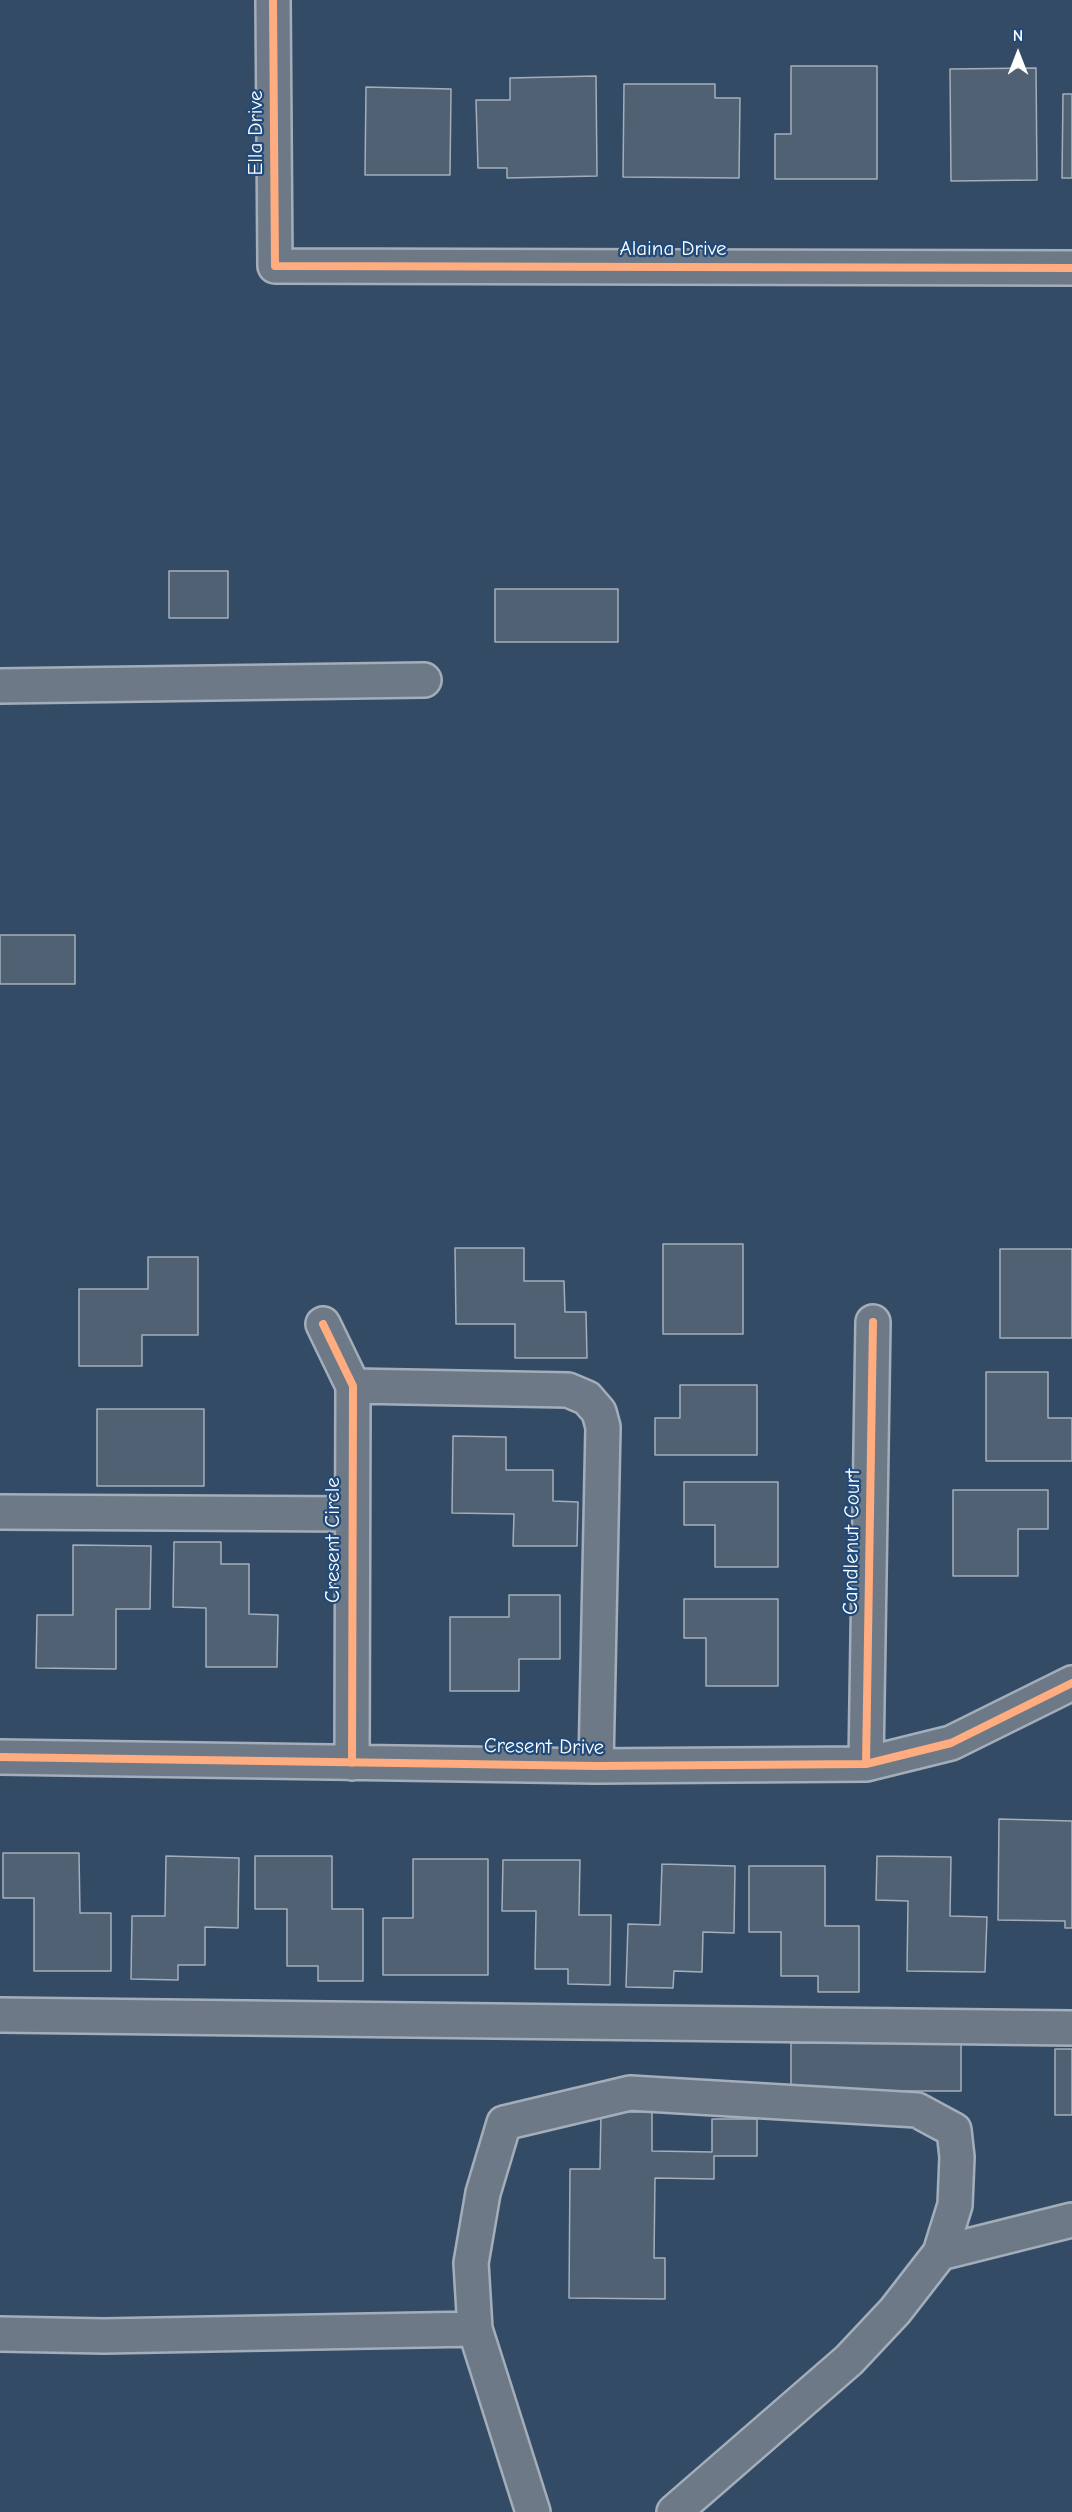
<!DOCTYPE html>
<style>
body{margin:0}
#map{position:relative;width:1072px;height:2512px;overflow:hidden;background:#344b65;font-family:"Comic Neue",sans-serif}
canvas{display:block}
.north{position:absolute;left:988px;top:24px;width:60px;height:60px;-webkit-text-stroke:4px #1f4a7a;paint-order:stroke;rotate:0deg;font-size:16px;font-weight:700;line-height:24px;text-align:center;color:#fff}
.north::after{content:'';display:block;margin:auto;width:21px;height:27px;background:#fff;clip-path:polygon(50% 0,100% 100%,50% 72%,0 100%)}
</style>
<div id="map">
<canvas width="1072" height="2512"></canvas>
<div class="north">N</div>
</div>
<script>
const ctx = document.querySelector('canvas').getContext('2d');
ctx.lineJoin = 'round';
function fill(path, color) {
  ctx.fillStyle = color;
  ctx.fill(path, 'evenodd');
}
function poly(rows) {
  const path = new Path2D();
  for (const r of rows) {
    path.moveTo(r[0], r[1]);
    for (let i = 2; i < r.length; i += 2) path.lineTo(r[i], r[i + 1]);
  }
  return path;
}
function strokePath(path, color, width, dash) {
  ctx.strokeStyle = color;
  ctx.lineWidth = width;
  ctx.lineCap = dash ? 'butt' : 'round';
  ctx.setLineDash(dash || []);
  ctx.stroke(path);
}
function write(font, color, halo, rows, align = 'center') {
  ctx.font = font + ' "Comic Neue",sans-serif';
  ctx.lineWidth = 4.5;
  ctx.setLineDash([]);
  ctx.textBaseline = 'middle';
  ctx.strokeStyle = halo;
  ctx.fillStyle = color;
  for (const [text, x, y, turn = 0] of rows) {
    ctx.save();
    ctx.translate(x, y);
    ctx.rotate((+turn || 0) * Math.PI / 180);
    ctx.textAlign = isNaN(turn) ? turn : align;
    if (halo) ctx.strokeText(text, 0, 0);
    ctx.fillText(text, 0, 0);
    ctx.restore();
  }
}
const building = poly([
 [791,66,877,66,877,179,775,179,775,134,791,134,791,66],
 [1036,68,1037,180,951,181,950,69,1036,68],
 [596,76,597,176,507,178,507,168,478,168,476,100,510,100,510,78,596,76],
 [624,84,715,84,715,98,740,98,739,178,623,177,624,84],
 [366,87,451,89,450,175,365,175,366,87],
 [1063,94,1072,94,1072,178,1062,178,1063,94],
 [169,571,228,571,228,618,169,618,169,571],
 [495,589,618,589,618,642,495,642,495,589],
 [0,935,75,935,75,984,0,984,0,935],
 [663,1244,743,1244,743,1334,663,1334,663,1244],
 [455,1248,524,1248,524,1281,564,1281,565,1312,586,1312,587,1358,515,1358,515,1324,456,1324,455,1248],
 [1000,1249,1072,1249,1072,1338,1000,1338,1000,1249],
 [148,1257,198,1257,198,1335,142,1335,142,1366,79,1366,79,1289,148,1289,148,1257],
 [986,1372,1048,1372,1048,1418,1072,1418,1072,1461,986,1461,986,1372],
 [680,1385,757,1385,757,1455,655,1455,655,1418,680,1418,680,1385],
 [97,1409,204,1409,204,1486,97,1486,97,1409],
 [453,1436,506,1437,506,1470,553,1470,553,1501,578,1502,577,1546,513,1546,514,1514,452,1513,453,1436],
 [684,1482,778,1482,778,1567,715,1567,715,1525,684,1525,684,1482],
 [953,1490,1048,1490,1048,1529,1018,1529,1018,1576,953,1576,953,1490],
 [174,1542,221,1542,221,1564,249,1564,249,1614,278,1615,277,1667,206,1667,206,1608,173,1607,174,1542],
 [73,1545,151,1546,150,1609,116,1609,116,1669,36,1668,37,1615,73,1615,73,1545],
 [509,1595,560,1595,560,1659,519,1659,519,1691,450,1691,450,1617,509,1617,509,1595],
 [684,1599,778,1599,778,1686,706,1686,706,1638,684,1638,684,1599],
 [999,1819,1072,1821,1072,1928,1065,1928,1065,1921,998,1920,999,1819],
 [3,1853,79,1853,80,1913,111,1913,111,1971,34,1971,34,1898,3,1898,3,1853],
 [166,1856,239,1858,238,1928,205,1927,205,1965,178,1965,178,1980,131,1979,132,1916,165,1916,166,1856],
 [255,1856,332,1856,332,1909,363,1909,363,1981,318,1981,318,1966,287,1966,287,1909,255,1909,255,1856],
 [877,1856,951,1857,950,1916,987,1917,985,1972,907,1971,908,1901,876,1900,877,1856],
 [413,1859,488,1859,488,1975,383,1975,383,1918,413,1918,413,1859],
 [503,1860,580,1860,579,1915,611,1915,610,1985,568,1984,568,1969,535,1969,536,1911,502,1911,503,1860],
 [662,1864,735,1866,734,1933,703,1932,702,1972,674,1971,673,1988,626,1987,628,1924,660,1925,662,1864],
 [749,1866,825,1866,825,1926,859,1926,859,1992,818,1992,818,1976,781,1976,781,1932,749,1932,749,1866],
 [791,2043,961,2043,961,2091,791,2091,791,2043],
 [1055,2049,1072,2049,1072,2115,1055,2115,1055,2049],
 [601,2112,652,2112,652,2151,712,2152,712,2119,757,2119,757,2156,714,2156,714,2179,655,2178,654,2258,665,2258,665,2299,569,2298,570,2169,600,2169,601,2112]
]);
fill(building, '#506174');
strokePath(building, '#a4aeba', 1.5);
const minor = poly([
 [273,0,275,266,1072,268],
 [0,686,424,680],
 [323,1324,353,1386,352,1763],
 [353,1386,568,1390,587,1398,599,1412,603,1427,596,1766],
 [0,1512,351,1514],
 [0,1757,596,1766,866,1764,951,1743,1072,1683],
 [866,1764,873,1322],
 [0,2015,1072,2028],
 [940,2253,1072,2220],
 [0,2334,104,2336,475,2329],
 [533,2512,475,2329,471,2263,483,2193,504,2123,630,2093,917,2110,954,2130,957,2157,955,2205,940,2253,895,2311,849,2360,674,2512]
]);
strokePath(minor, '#a4aeba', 38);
strokePath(minor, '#6d7986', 33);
strokePath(poly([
 [273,0,275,266,1072,268],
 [323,1324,353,1386,352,1763],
 [0,1757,596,1766,866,1764,951,1743,1072,1683],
 [866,1764,873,1322]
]), '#ffac80', 8);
write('21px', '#fff', '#1f4a7a', [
 ["Ella Drive",256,133,-90],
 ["Alaina Drive",673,249],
 ["Cresent Circle",333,1540,-90],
 ["Candlenut Court",852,1542,-89],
 ["Cresent Drive",544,1747,1]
]);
</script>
